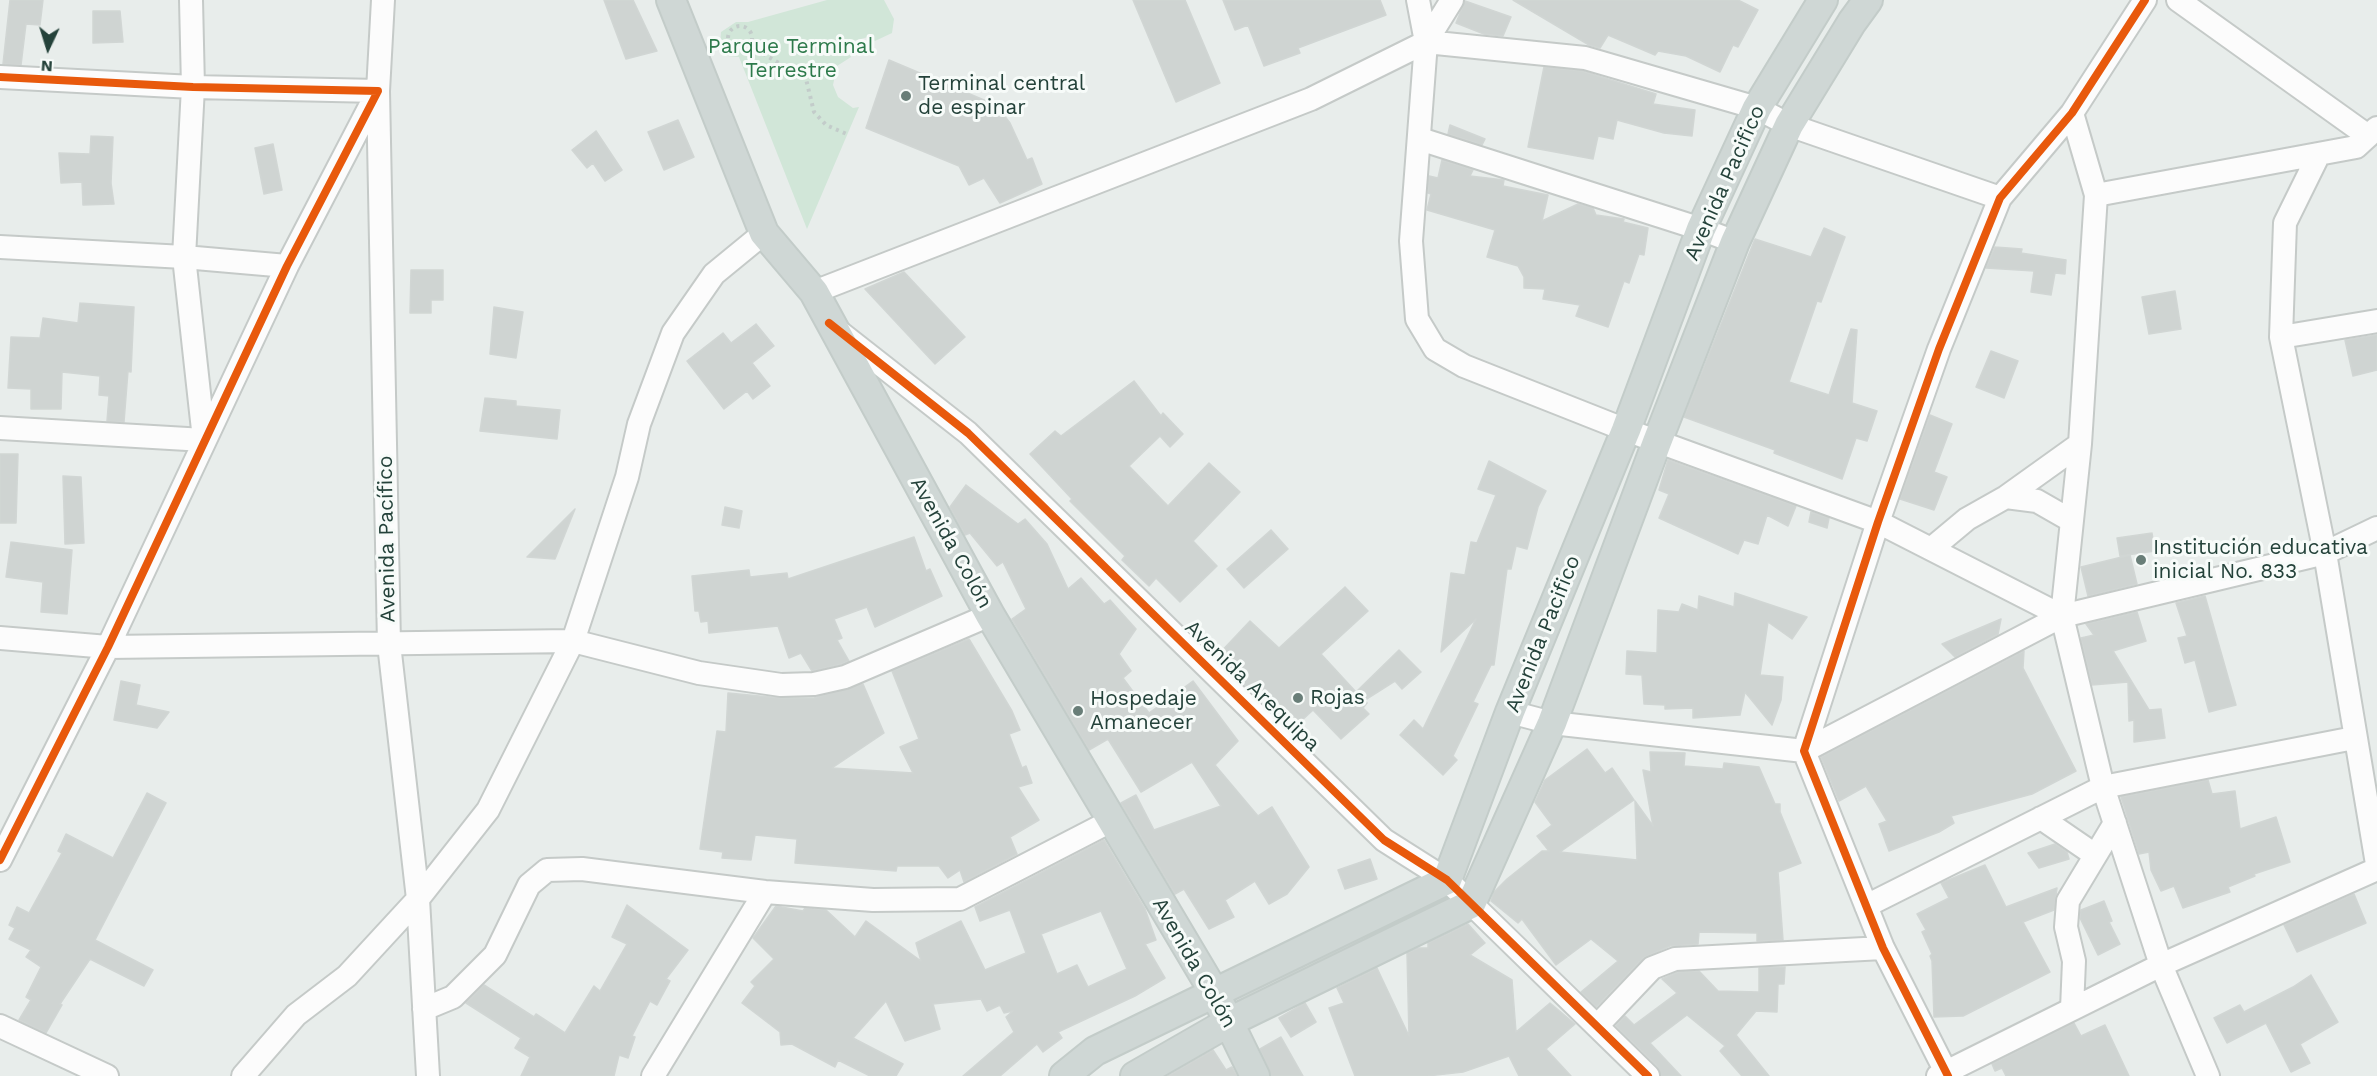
<!DOCTYPE html>
<meta charset="utf-8">
<style>
body{margin:0}
#map{position:relative;width:2377px;height:1076px;overflow:hidden;background:#e8edeb;font-family:"Work Sans",sans-serif}
canvas{display:block}
.north{position:absolute;left:18px;top:18px;width:60px;height:60px;-webkit-text-stroke:4px #f7fbf9;paint-order:stroke;rotate:184deg;font-size:16px;font-weight:700;line-height:24px;text-align:center;color:#24423a}
.north::after{content:'';display:block;margin:auto;width:21px;height:27px;background:#24423a;clip-path:polygon(50% 0,100% 100%,50% 72%,0 100%)}
</style>
<div id="map">
<canvas width="2377" height="1076"></canvas>
<div class="north">N</div>
</div>
<script>
const ctx = document.querySelector('canvas').getContext('2d');
ctx.lineJoin = 'round';
function fill(path, color) {
  ctx.fillStyle = color;
  ctx.fill(path, 'evenodd');
}
function poly(rows) {
  const path = new Path2D();
  for (const r of rows) {
    if (r.length === 3) {
      path.moveTo(r[0] + r[2], r[1]);
      path.arc(r[0], r[1], r[2], 0, 2 * Math.PI);
      continue;
    }
    path.moveTo(r[0], r[1]);
    for (let i = 2; i < r.length; i += 2) path.lineTo(r[i], r[i + 1]);
  }
  return path;
}
function strokePath(path, color, width, dash) {
  ctx.strokeStyle = color;
  ctx.lineWidth = width;
  ctx.lineCap = dash ? 'butt' : 'round';
  ctx.setLineDash(dash || []);
  ctx.stroke(path);
}
function write(font, color, halo, rows, align = 'center') {
  ctx.font = font + ' "Work Sans",sans-serif';
  ctx.lineWidth = 6;
  ctx.setLineDash([]);
  ctx.textBaseline = 'middle';
  ctx.strokeStyle = halo;
  ctx.fillStyle = color;
  for (const [text, x, y, turn = 0] of rows) {
    ctx.save();
    ctx.translate(x, y);
    ctx.rotate((+turn || 0) * Math.PI / 180);
    ctx.textAlign = isNaN(turn) ? turn : align;
    if (halo) ctx.strokeText(text, 0, 0);
    ctx.fillText(text, 0, 0);
    ctx.restore();
  }
}
fill(poly([
 [827,0,884,0,894,19,892,33,875,41,868,37,847,43,851,57,837,66,833,85,838,97,853,108,859,107,807,229,739,57,727,56,720,45,721,32,736,22,748,22]
]), '#d1e6d8');
const building = poly([
 [10,0,43,0,40,25,26,24,21,65,3,64,10,0],
 [604,0,633,0,657,51,626,59,604,0],
 [1133,0,1185,0,1220,83,1176,102,1133,0],
 [1223,0,1380,0,1386,15,1298,48,1300,53,1264,66,1248,25,1235,30,1223,0],
 [1513,0,1738,0,1758,10,1738,47,1733,45,1720,72,1686,56,1658,51,1655,55,1608,35,1600,48,1589,45,1513,0],
 [1465,1,1511,17,1503,36,1484,34,1456,23,1465,1],
 [93,11,120,11,123,42,93,43,93,11],
 [889,60,984,100,1000,110,1010,123,1027,160,1032,158,1042,184,1000,203,984,178,969,185,959,166,866,128,889,60],
 [1544,67,1582,71,1656,94,1653,104,1695,110,1692,136,1664,133,1617,120,1613,139,1598,136,1593,159,1528,147,1544,67],
 [678,120,694,157,664,170,648,132,678,120],
 [1450,125,1485,139,1482,145,1448,134,1450,125],
 [596,131,622,170,605,181,593,163,587,168,572,150,596,131],
 [91,136,113,137,111,183,114,204,83,205,82,182,61,183,59,153,90,154,91,136],
 [273,144,282,190,264,194,255,148,273,144],
 [1442,160,1473,170,1470,176,1504,180,1503,186,1548,195,1542,221,1578,204,1593,208,1596,215,1624,219,1623,222,1648,228,1644,255,1639,254,1629,283,1624,281,1608,327,1576,316,1580,305,1543,299,1545,289,1524,288,1524,277,1518,266,1487,257,1495,230,1427,210,1431,194,1428,193,1429,176,1438,178,1442,160],
 [1824,228,1845,237,1821,302,1817,301,1789,382,1829,395,1851,329,1857,330,1852,403,1877,411,1867,441,1856,438,1842,479,1774,453,1775,450,1684,417,1755,239,1811,257,1824,228],
 [1995,247,2022,249,2021,253,2066,260,2065,274,2055,273,2051,295,2031,292,2034,271,1986,268,1995,247],
 [411,270,443,270,443,300,431,300,431,313,410,313,411,270],
 [904,272,965,337,935,364,865,289,904,272],
 [2175,291,2181,329,2149,334,2142,297,2175,291],
 [80,303,134,307,131,372,128,371,124,422,107,421,109,396,99,395,100,376,62,372,61,409,31,409,31,389,8,388,11,337,40,338,43,318,78,323,80,303],
 [494,307,523,312,516,358,490,354,494,307],
 [756,324,774,346,752,363,770,386,753,399,747,391,724,409,687,361,723,333,731,343,756,324],
 [2377,335,2377,370,2353,376,2345,340,2377,335],
 [1991,351,2018,361,2004,398,1976,387,1991,351],
 [1134,381,1161,416,1163,413,1183,434,1170,447,1160,436,1129,466,1168,506,1209,463,1240,492,1193,541,1217,566,1180,602,1156,578,1149,586,1122,560,1125,556,1070,501,1072,499,1030,454,1055,431,1061,436,1134,381],
 [485,398,516,401,516,406,560,410,557,439,480,431,485,398],
 [1930,415,1952,424,1934,472,1947,477,1934,510,1900,499,1930,415],
 [0,454,18,454,16,523,0,523,0,454],
 [1668,460,1796,506,1788,526,1767,515,1758,544,1744,540,1738,554,1659,518,1669,494,1659,490,1668,460],
 [1489,461,1546,491,1538,507,1527,549,1516,546,1511,569,1507,569,1494,665,1491,665,1473,702,1478,704,1453,756,1457,760,1443,775,1400,735,1414,720,1423,729,1476,619,1441,652,1451,573,1465,575,1471,542,1477,543,1496,495,1478,489,1489,461],
 [63,476,81,477,84,543,65,544,63,476],
 [966,485,1018,524,1025,519,1047,544,1068,589,1081,578,1104,604,1110,600,1136,629,1119,654,1131,671,1123,678,1149,713,1193,681,1238,741,1215,765,1258,816,1272,807,1309,867,1287,894,1269,904,1255,881,1225,900,1234,917,1209,929,1184,889,1175,894,1121,803,1136,795,1154,830,1221,806,1192,762,1141,792,1108,739,1089,750,1012,619,1026,609,1003,562,997,566,970,533,965,535,950,507,966,485],
 [725,507,742,511,739,528,722,525,725,507],
 [575,509,555,559,527,557,575,509],
 [1811,512,1829,518,1827,528,1809,522,1811,512],
 [1271,530,1288,549,1244,588,1227,569,1271,530],
 [2152,533,2155,551,2120,556,2117,538,2152,533],
 [914,537,926,571,930,569,942,596,875,627,867,607,834,619,842,638,837,640,849,661,841,664,812,671,801,653,789,658,778,626,709,633,708,621,701,622,699,611,695,611,692,576,749,570,750,577,787,573,788,579,914,537],
 [11,542,72,550,67,614,41,612,43,582,6,577,11,542],
 [2130,555,2137,584,2088,596,2081,567,2130,555],
 [1345,587,1368,611,1321,654,1356,692,1399,650,1421,672,1402,689,1395,681,1365,700,1367,703,1363,708,1369,714,1341,739,1313,710,1299,723,1266,690,1258,698,1216,657,1250,621,1279,648,1345,587],
 [1735,593,1807,617,1792,639,1768,622,1760,675,1783,677,1781,700,1772,725,1745,692,1740,715,1693,718,1693,708,1665,709,1665,705,1644,704,1642,675,1626,674,1627,651,1657,653,1658,610,1679,612,1682,604,1698,610,1699,596,1734,607,1735,593],
 [2205,596,2236,705,2209,712,2195,660,2185,663,2178,638,2187,636,2176,603,2205,596],
 [2137,612,2146,641,2113,651,2149,710,2161,709,2165,738,2134,742,2134,720,2129,721,2128,682,2092,685,2081,638,2094,635,2086,624,2137,612],
 [2001,619,1998,634,1955,657,1942,644,2001,619],
 [969,639,1012,711,1020,730,1009,734,1022,768,1026,766,1032,783,1018,787,1039,820,1010,837,1017,854,964,882,960,870,948,878,939,866,897,866,896,871,795,863,797,839,755,835,751,860,722,858,723,852,700,849,717,731,726,732,728,693,781,698,814,698,863,684,884,733,832,768,913,773,900,747,919,739,892,671,969,639],
 [2024,651,2023,668,2076,771,2032,794,1951,816,1954,823,1939,832,1889,851,1879,824,1887,821,1866,786,1839,801,1821,757,2024,651],
 [121,681,140,685,136,705,169,712,157,728,114,720,121,681],
 [1587,749,1605,773,1612,768,1634,800,1560,852,1637,860,1635,801,1653,826,1643,770,1651,772,1650,752,1685,753,1684,766,1723,769,1724,763,1759,767,1775,804,1780,804,1780,812,1801,863,1778,872,1783,940,1757,941,1757,933,1699,932,1698,944,1670,946,1643,958,1596,1007,1581,992,1618,961,1591,939,1556,965,1522,919,1518,923,1491,901,1494,892,1507,879,1542,851,1549,851,1537,836,1552,825,1535,802,1545,780,1587,749],
 [2208,780,2212,794,2235,791,2240,829,2276,817,2290,862,2254,874,2255,876,2228,887,2230,892,2183,908,2174,886,2161,891,2151,870,2149,852,2139,854,2121,797,2208,780],
 [147,793,166,803,95,940,153,970,144,986,90,959,60,1004,62,1005,46,1033,19,1020,31,1000,26,997,41,967,26,957,31,950,9,939,15,928,9,925,17,907,29,913,62,853,58,851,66,834,113,858,147,793],
 [1104,840,1145,909,1156,940,1145,944,1165,978,1135,996,1058,1032,1062,1038,1043,1052,1037,1044,1000,1076,963,1076,1014,1032,1006,1017,1013,1011,1004,1013,1000,1005,987,1011,981,999,933,1004,940,1029,905,1041,886,1001,853,1038,903,1064,896,1076,870,1076,838,1060,835,1067,792,1044,781,1045,780,1032,742,1003,755,986,751,982,774,959,753,938,776,906,803,911,805,908,826,910,855,937,866,921,921,961,916,943,961,921,985,970,1026,953,1010,910,980,921,975,907,1104,840],
 [1101,911,1127,969,1088,987,1077,965,1057,974,1041,934,1101,911],
 [2055,844,2067,852,2069,859,2039,868,2028,853,2055,844],
 [1370,859,1377,879,1345,889,1338,870,1370,859],
 [1985,865,2006,907,2057,888,2054,910,2023,922,2050,972,1963,1016,1934,1017,1932,961,1930,956,1932,954,1922,932,1926,930,1917,914,1949,898,1941,883,1985,865],
 [2354,894,2366,923,2297,952,2284,925,2354,894],
 [2104,901,2112,921,2109,922,2120,944,2098,955,2080,918,2081,910,2104,901],
 [627,905,688,950,666,979,670,981,657,1005,650,1001,632,1036,635,1037,628,1058,619,1055,614,1076,521,1076,530,1057,515,1048,521,1038,466,1003,484,985,534,1017,536,1014,565,1033,594,986,600,991,627,944,612,937,627,905],
 [1468,924,1485,943,1470,955,1512,980,1516,1032,1550,1003,1575,1024,1546,1049,1571,1076,1519,1076,1509,1056,1463,1072,1427,1076,1355,1076,1329,1008,1344,1003,1337,988,1377,968,1409,1036,1407,953,1419,948,1428,948,1428,943,1468,924],
 [1785,967,1784,984,1778,984,1777,1012,1756,1011,1736,1035,1769,1076,1742,1076,1720,1051,1725,1046,1687,1015,1650,1043,1681,1076,1661,1076,1657,1066,1616,1026,1625,1016,1634,1025,1677,993,1662,979,1678,972,1699,971,1718,991,1759,992,1759,968,1785,967],
 [2311,975,2338,1022,2300,1044,2310,1063,2291,1072,2266,1023,2227,1043,2214,1018,2240,1005,2244,1012,2293,987,2311,975],
 [1305,1003,1316,1022,1291,1037,1279,1018,1305,1003],
 [2074,1023,2081,1036,2105,1025,2129,1076,2006,1076,2002,1068,1995,1071,1992,1064,2074,1023],
 [1281,1037,1303,1076,1271,1076,1260,1049,1281,1037],
 [1213,1050,1226,1070,1232,1067,1237,1076,1168,1076,1213,1050]
]);
fill(building, '#cfd4d2');
strokePath(building, '#d1d6d4', 1.5);
const minor = poly([
 [191,0,193,87,184,257,204,439],
 [383,0,378,91,389,644,418,899,428,1076],
 [1418,0,1426,42,1585,58,1757,108,1789,125,2000,198],
 [2178,0,2368,136],
 [1426,42,1411,241,1417,319,1435,349,1464,366,1626,430,1878,522,2062,616],
 [0,77,193,87,378,91,287,266,108,647,0,860],
 [2072,113,2096,195,2080,444,2062,616,2103,787,2161,965,2208,1076],
 [1420,139,1701,229,1735,242],
 [2319,154,2285,223,2281,337,2325,553,2377,864],
 [2096,195,2356,147,2377,128],
 [0,247,184,257,287,266],
 [814,292,1311,99,1426,42,1452,0],
 [838,331,968,433,1384,840,1447,880,1648,1076],
 [2281,337,2377,321],
 [0,428,204,440],
 [2006,497,2037,501,2072,521],
 [1931,549,1967,519,2006,497,2080,444],
 [0,638,108,647,573,641,699,673,781,685,814,684,845,677,990,615],
 [1510,712,1552,723,1804,751,2062,616,2325,553,2377,528],
 [2041,818,2095,855],
 [1866,906,2103,787,2354,738],
 [424,1009,453,997,495,955,529,885,547,870,582,869,765,892,873,900,960,899,1111,821],
 [2072,1009,2074,961,2066,927,2068,901,2115,823],
 [0,1026,107,1076],
 [1597,1026,1652,968,1675,959,1883,948],
 [243,1076,296,1015,347,976,418,899,488,810,573,641,627,477,639,424,673,333,714,274,764,233],
 [653,1076,765,892],
 [1938,1076,2161,965,2377,869],
 [1948,1076,1883,948,1804,751,1878,522,1939,349,2000,198,2072,113,2145,0]
]);
const major = poly([
 [671,0,764,233,814,292,990,615,1214,992,1255,1076],
 [1064,1076,1095,1051,1447,880,1510,712,1626,430,1701,229,1757,108,1823,0],
 [1135,1076,1229,1022,1471,904,1552,723,1657,442,1735,242,1789,125,1852,22,1868,0]
]);
strokePath(minor, '#c5cac8', 26);
strokePath(major, '#c3ccc9', 32);
strokePath(poly([
 [740,38,12],
 [750,46,806,79,814,112,826,125,849,135]
]), '#c3ccca', 4, [3, 4.5]);
strokePath(minor, '#fcfcfc', 22);
strokePath(major, '#cfd7d5', 28);
strokePath(poly([
 [0,77,193,87,378,91,287,266,108,647,0,860],
 [829,323,968,433,1384,840,1447,880,1648,1076],
 [1948,1076,1883,948,1804,751,1878,522,1939,349,2000,198,2072,113,2145,0]
]), '#e8590c', 8);
for (const [x, y, r, color] of [
 [906,96,6,"#697e78"],
 [2141,560,6,"#697e78"],
 [1298,698,6,"#697e78"],
 [1078,711,6,"#697e78"]
]) {
  const dot = new Path2D();
  dot.arc(x, y, r, 0, 2 * Math.PI);
  ctx.fillStyle = color;
  ctx.fill(dot);
  strokePath(dot, '#f7fbf9', 2);
}
write('21px', '#2d7a4b', '#f7fbf9', [
 ["Parque Terminal",791,47],
 ["Terrestre",791,71]
]);
write('21px', '#24423a', '#f7fbf9', [
 ["Terminal central",918,84],
 ["de espinar",918,108],
 ["Institución educativa",2153,548],
 ["inicial No. 833",2153,572],
 ["Rojas",1310,698],
 ["Hospedaje",1090,699],
 ["Amanecer",1090,723]
], 'left');
write('21px', '#24423a', '#f7fbf9', [
 ["Avenida Pacifico",1725,183,-66],
 ["Avenida Pacífico",387,539,-91],
 ["Avenida Colón",951,543,61],
 ["Avenida Pacifico",1543,634,-68],
 ["Avenida Arequipa",1252,686,44],
 ["Avenida Colón",1194,963,60]
]);
</script>
